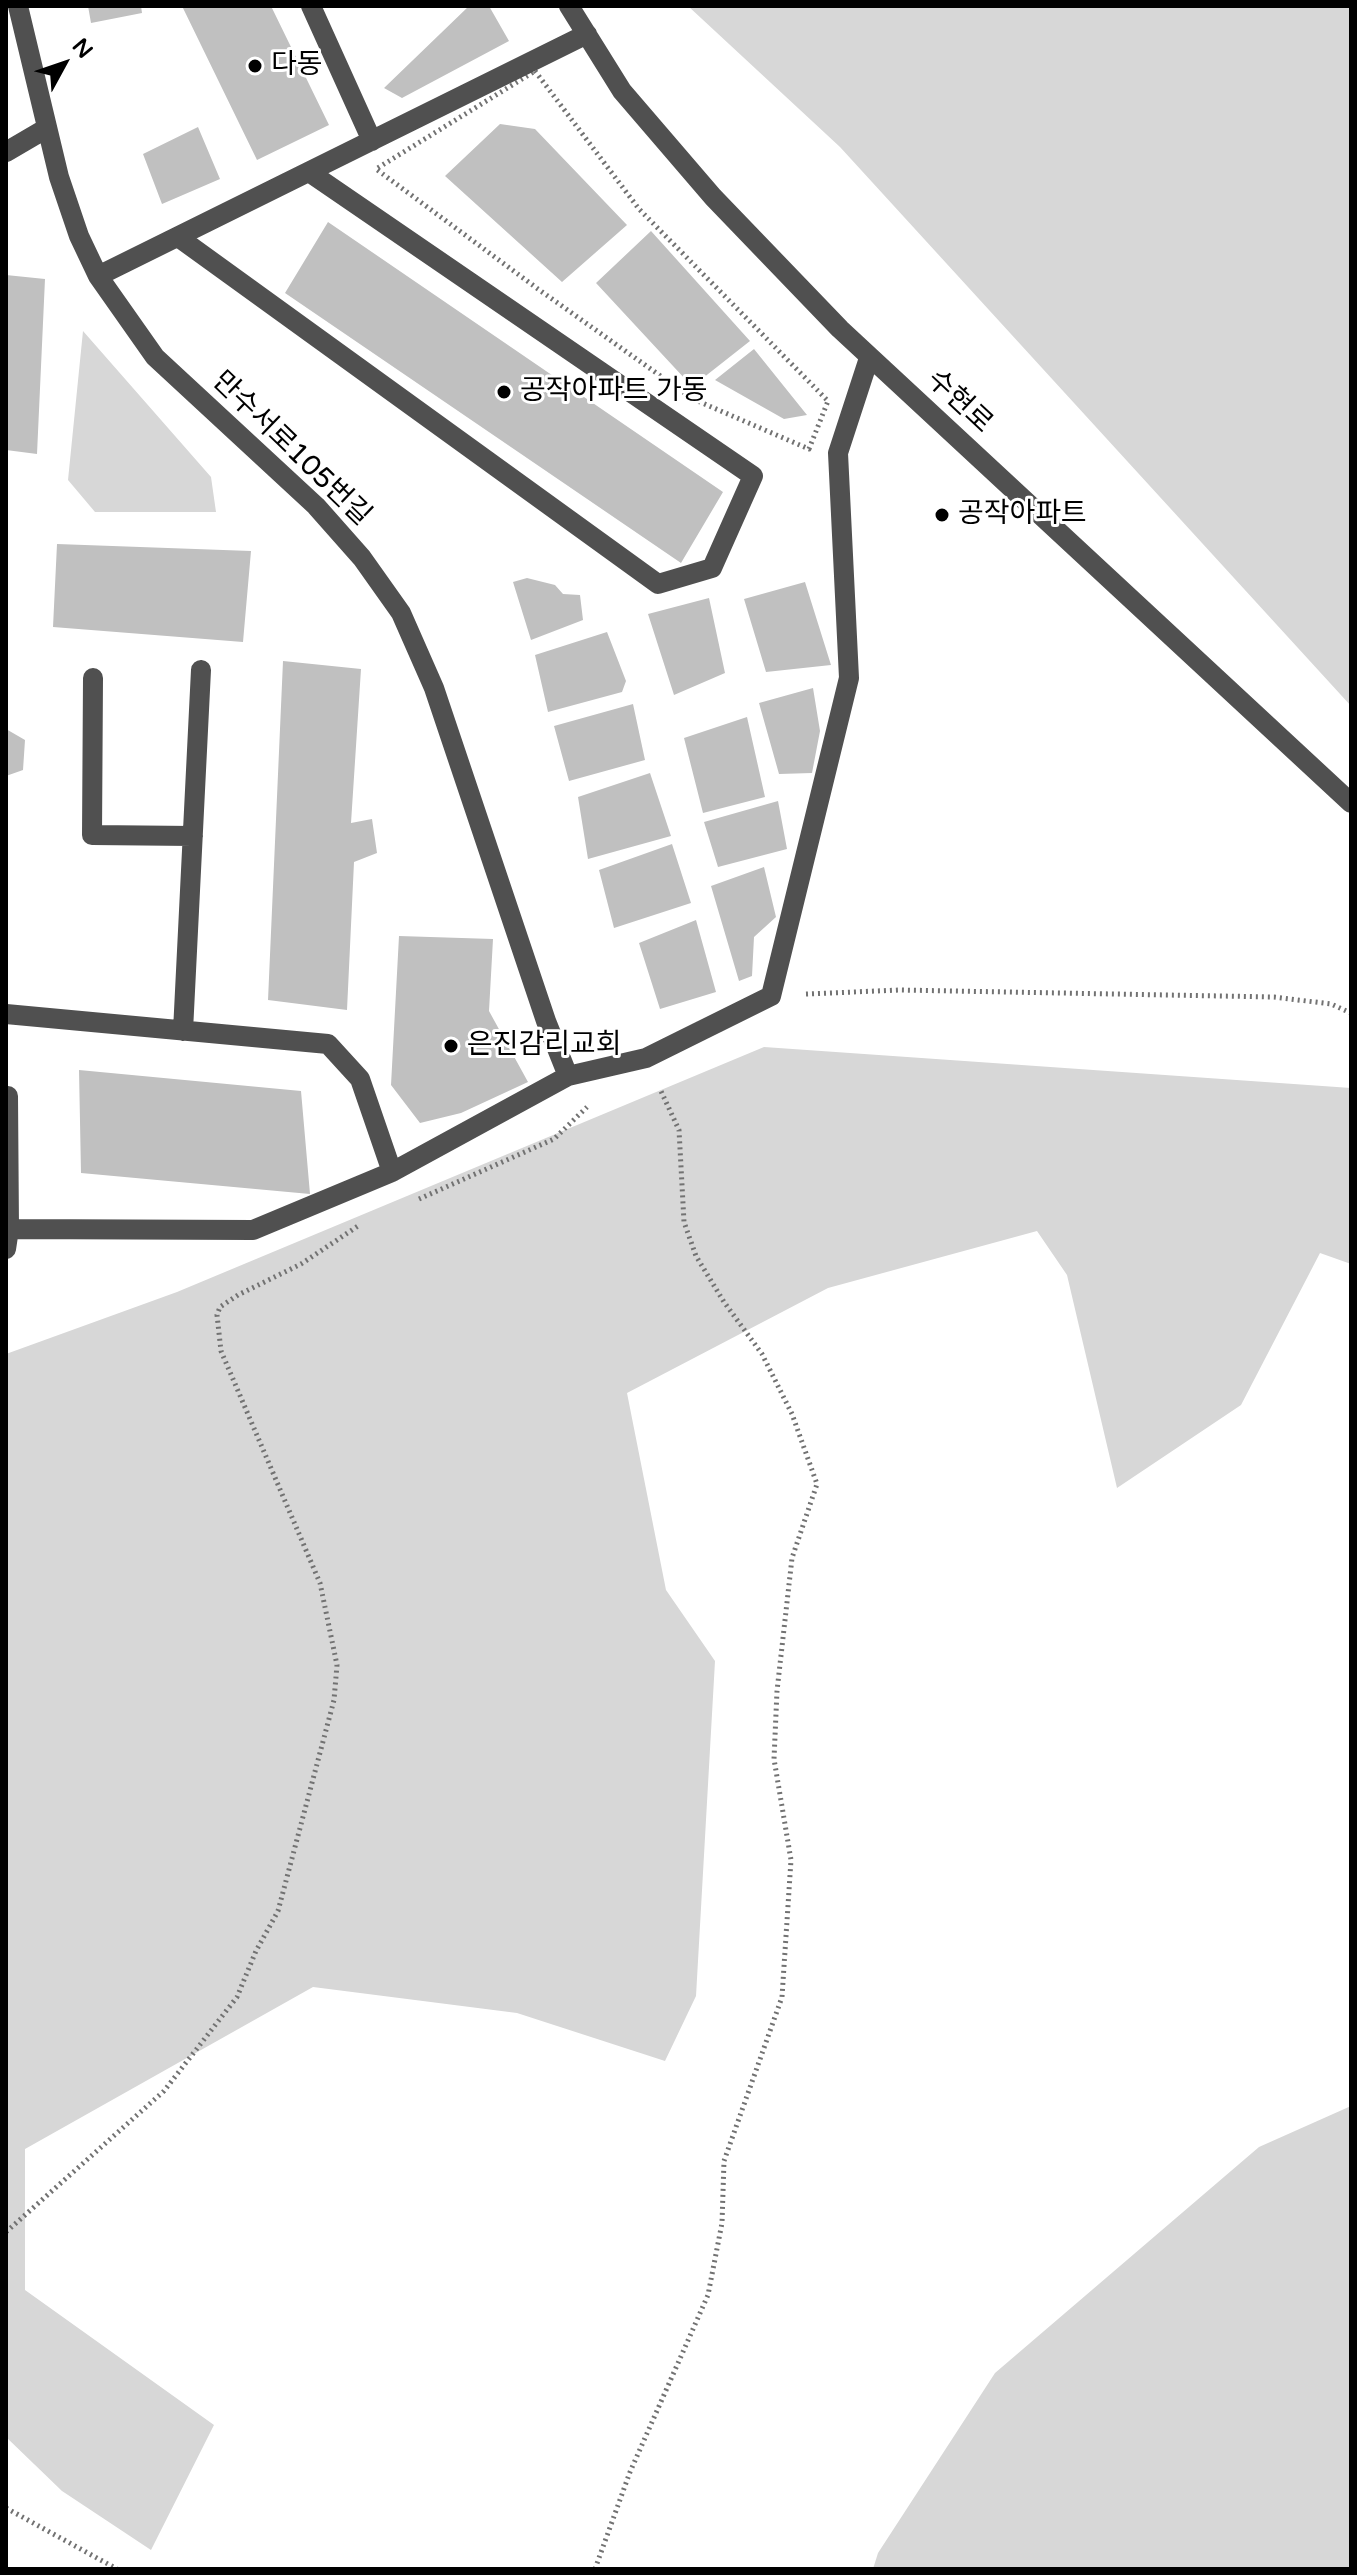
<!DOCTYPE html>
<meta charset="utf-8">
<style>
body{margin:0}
#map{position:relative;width:1357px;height:2575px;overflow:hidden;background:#fff;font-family:"Varela Round",sans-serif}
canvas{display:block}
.frame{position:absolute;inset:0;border:8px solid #000;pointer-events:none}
.north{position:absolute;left:24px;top:24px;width:80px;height:80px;-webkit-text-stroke:6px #fff;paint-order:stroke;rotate:50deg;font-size:22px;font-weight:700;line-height:32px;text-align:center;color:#000}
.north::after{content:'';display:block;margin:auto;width:28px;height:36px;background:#000;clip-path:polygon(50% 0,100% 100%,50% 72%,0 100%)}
</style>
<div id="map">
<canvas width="1357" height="2575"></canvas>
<div class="frame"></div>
<div class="north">N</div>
</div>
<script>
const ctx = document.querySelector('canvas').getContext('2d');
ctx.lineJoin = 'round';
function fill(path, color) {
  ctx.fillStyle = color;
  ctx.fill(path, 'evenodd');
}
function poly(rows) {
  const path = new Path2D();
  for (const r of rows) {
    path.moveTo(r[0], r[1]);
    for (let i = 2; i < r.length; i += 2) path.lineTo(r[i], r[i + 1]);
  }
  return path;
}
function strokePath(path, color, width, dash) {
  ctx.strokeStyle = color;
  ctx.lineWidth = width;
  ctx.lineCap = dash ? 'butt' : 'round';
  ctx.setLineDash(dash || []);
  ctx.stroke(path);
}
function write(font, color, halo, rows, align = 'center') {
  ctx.font = font + ' "Varela Round","Noto Sans KR",sans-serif';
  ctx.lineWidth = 6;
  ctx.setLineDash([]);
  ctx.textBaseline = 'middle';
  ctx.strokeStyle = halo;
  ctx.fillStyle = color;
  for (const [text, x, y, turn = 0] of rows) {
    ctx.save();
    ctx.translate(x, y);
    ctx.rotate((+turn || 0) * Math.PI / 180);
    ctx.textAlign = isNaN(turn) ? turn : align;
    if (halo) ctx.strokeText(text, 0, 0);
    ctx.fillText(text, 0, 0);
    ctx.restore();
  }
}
fill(poly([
 [688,6,1351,6,1351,706,840,147],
 [83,331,211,477,216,512,95,512,68,480],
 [764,1047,1351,1088,1351,1264,1320,1253,1241,1405,1117,1488,1067,1275,1037,1231,828,1288,627,1393,666,1590,715,1661,696,1996,665,2061,517,2013,313,1987,25,2149,25,2290,214,2425,151,2550,62,2491,6,2437,6,1354,177,1292],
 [1351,2106,1351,2569,873,2569,878,2553,995,2373,1259,2147]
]), '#d7d7d7');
fill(poly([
 [88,6,141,6,142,13,91,23],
 [182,6,271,6,329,125,257,160],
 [469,6,489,6,509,41,402,98,384,88],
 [500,124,535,129,627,225,562,282,445,176],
 [198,127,220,179,162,204,143,154],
 [328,222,723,492,681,563,285,293],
 [651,231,750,341,703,378,686,380,596,283],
 [6,275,45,279,37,454,6,450],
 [754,349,807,415,784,419,715,380],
 [57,544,251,551,243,642,53,627],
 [527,578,555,585,563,594,580,595,583,620,531,640,513,582],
 [805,582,831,665,766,672,744,599],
 [709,598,725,673,674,695,648,614],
 [607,632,626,681,622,692,548,712,535,655],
 [283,661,361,669,351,823,372,819,377,853,354,862,347,1010,268,1000],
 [813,688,820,731,812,773,779,774,759,703],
 [633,704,645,760,569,781,554,726],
 [747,717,765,797,703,813,684,738],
 [6,729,25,740,23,770,6,776],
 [650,773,671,836,588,859,578,797],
 [778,801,787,849,718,867,704,822],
 [672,844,691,903,614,928,599,870],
 [764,867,776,917,754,937,752,976,739,981,711,886],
 [696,920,716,992,660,1009,639,943],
 [399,936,493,939,489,1011,528,1082,461,1113,420,1123,391,1085],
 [79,1070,301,1091,310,1194,81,1173]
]), '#c0c0c0');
strokePath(poly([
 [535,71,639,209,828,401,809,449,693,399,538,289,376,169,535,71],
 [806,994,900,990,1274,997,1331,1004,1351,1013],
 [419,1199,554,1139,587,1107],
 [6,2232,164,2091,237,1997,256,1951,278,1911,334,1700,337,1665,320,1583,221,1351,217,1315,220,1307,238,1295,301,1264,358,1226],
 [6,2508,117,2569],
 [595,2569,630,2472,708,2295,722,2223,724,2161,782,1997,791,1860,774,1759,777,1691,792,1558,817,1484,792,1414,762,1354,724,1302,696,1256,684,1222,679,1130,660,1089]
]), '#727272', 5, [2, 4]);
strokePath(poly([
 [18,6,59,177,79,236,98,276,155,357,316,506,362,558,401,613,434,688,546,1021,568,1076],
 [311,6,372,141],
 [569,6,622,91,713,197,840,329,1351,803],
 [6,152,47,128],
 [178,237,658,584,712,568,753,476,309,172],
 [98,276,587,34],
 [93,678,92,835,193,836],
 [6,1014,328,1044,360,1079,392,1172],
 [183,1031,201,670],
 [9,1229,253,1230,392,1172,568,1076,646,1058,771,996,849,678,838,453,869,358],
 [6,1249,9,1229,8,1096]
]), '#505050', 20);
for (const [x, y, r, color] of [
 [255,66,8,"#000"],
 [504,392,8,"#000"],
 [942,515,8,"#000"],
 [451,1046,8,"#000"]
]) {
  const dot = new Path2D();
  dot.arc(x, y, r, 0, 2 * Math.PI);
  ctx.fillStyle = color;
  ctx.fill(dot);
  strokePath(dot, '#fff', 3);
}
write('28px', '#000', '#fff', [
 ["다동",271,66],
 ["공작아파트 가동",520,392],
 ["공작아파트",958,515],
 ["은진감리교회",467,1046]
], 'left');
write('28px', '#000', '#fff', [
 ["수현로",959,402,43],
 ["만수서로105번길",291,449,44]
]);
</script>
